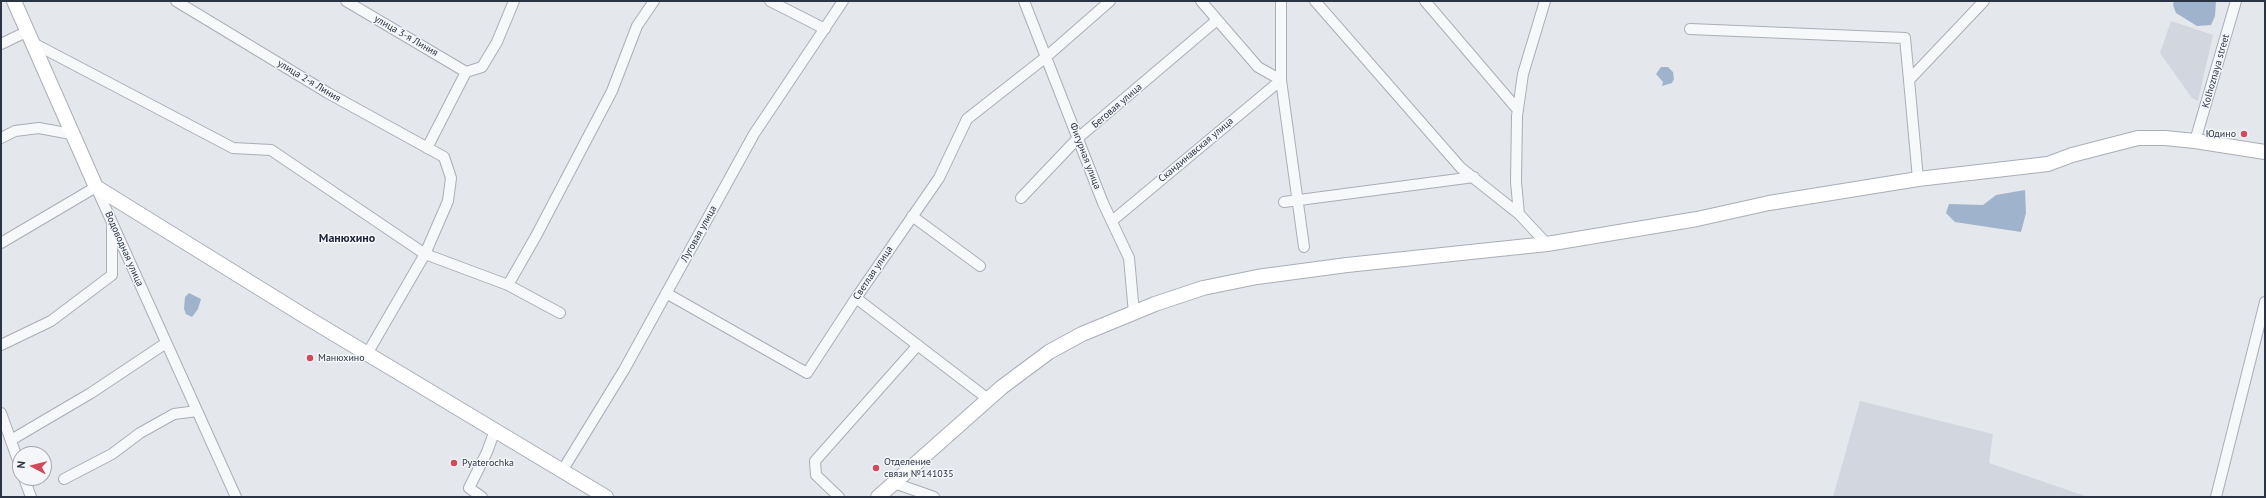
<!DOCTYPE html>
<meta charset="utf-8">
<style>
body{margin:0}
#map{position:relative;width:2266px;height:498px;overflow:hidden;background:#e4e7ec;font-family:"PT Sans",sans-serif}
canvas{display:block}
.frame{position:absolute;inset:0;border:2px solid #2b3445;pointer-events:none}
.north{position:absolute;left:12px;top:446px;width:40px;height:40px;box-sizing:border-box;background:#f4f6f9;border:1px solid #a4a8b1;border-radius:50%;rotate:277deg;font-size:11px;font-weight:700;line-height:16px;text-align:center;color:#2b3445}
.north::after{content:'';display:block;margin:auto;width:14px;height:18px;background:#d1495b;clip-path:polygon(50% 0,100% 100%,50% 72%,0 100%)}
</style>
<div id="map">
<canvas width="2266" height="498"></canvas>
<div class="frame"></div>
<div class="north">N</div>
</div>
<script>
const ctx = document.querySelector('canvas').getContext('2d');
ctx.lineJoin = 'round';
function fill(path, color) {
  ctx.fillStyle = color;
  ctx.fill(path, 'evenodd');
}
function poly(rows) {
  const path = new Path2D();
  for (const r of rows) {
    path.moveTo(r[0], r[1]);
    for (let i = 2; i < r.length; i += 2) path.lineTo(r[i], r[i + 1]);
  }
  return path;
}
function strokePath(path, color, width, dash) {
  ctx.strokeStyle = color;
  ctx.lineWidth = width;
  ctx.lineCap = dash ? 'butt' : 'round';
  ctx.setLineDash(dash || []);
  ctx.stroke(path);
}
function write(font, color, halo, rows, align = 'center') {
  ctx.font = font + ' "PT Sans",sans-serif';
  ctx.lineWidth = 3;
  ctx.setLineDash([]);
  ctx.textBaseline = 'middle';
  ctx.strokeStyle = halo;
  ctx.fillStyle = color;
  for (const [text, x, y, turn = 0] of rows) {
    ctx.save();
    ctx.translate(x, y);
    ctx.rotate((+turn || 0) * Math.PI / 180);
    ctx.textAlign = isNaN(turn) ? turn : align;
    if (halo) ctx.strokeText(text, 0, 0);
    ctx.fillText(text, 0, 0);
    ctx.restore();
  }
}
fill(poly([
 [2171,21,2213,35,2198,101,2192,98,2160,53],
 [1860,401,1993,434,1989,463,2088,497,1833,497]
]), '#d2d6de');
fill(poly([
 [2174,1,2216,1,2215,16,2211,25,2197,26,2176,13,2173,5],
 [1661,67,1668,67,1673,72,1674,79,1672,83,1662,86,1663,82,1656,74],
 [2025,190,2026,213,2021,232,1955,222,1946,213,1949,204,1983,205,1996,195],
 [189,293,201,299,198,309,192,317,186,314,184,309,185,297]
]), '#9fb4cc');
const street = poly([
 [176,1,328,93,444,157,451,178,448,201,425,254,367,354],
 [346,1,466,72],
 [770,1,825,29],
 [1024,1,1103,203,1129,258,1134,313],
 [1281,1,1281,80,1304,247],
 [1315,1,1461,168,1519,214,1547,244],
 [1425,1,1518,110],
 [1690,29,1905,38,1909,80],
 [33,43,233,148,271,150,425,254,508,285,560,313],
 [1,44,28,31],
 [1,138,15,131,39,128,71,134],
 [2195,141,2236,1],
 [427,148,466,72,482,67,497,42,514,1],
 [1918,179,1909,80,1984,1],
 [1021,198,1078,138,1217,20],
 [1284,202,1474,177],
 [1519,214,1516,182,1517,116,1523,74,1545,1],
 [912,216,980,266],
 [1112,221,1281,80,1258,67,1201,1],
 [1,243,96,187,236,497],
 [508,285,536,236,612,91,637,26,654,1],
 [666,293,807,373,856,298,939,178,967,119,1046,57,1110,1],
 [856,298,988,399],
 [1,345,51,321,112,275,112,227],
 [1,413,20,466],
 [11,440,91,393,166,343],
 [562,471,624,370,754,134,843,1],
 [24,478,31,497],
 [64,479,112,454,140,433,174,414,197,411],
 [894,483,934,497],
 [482,497,469,488,487,452,495,430],
 [839,497,816,475,815,461,918,345],
 [2216,497,2265,302]
]);
const secondary = poly([
 [14,1,96,187,306,317,606,497],
 [878,497,1002,387,1049,352,1082,334,1155,304,1203,288,1257,277,1347,265,1547,244,1697,219,1769,203,1918,179,2048,164,2072,155,2138,138,2165,138,2195,141,2265,152]
]);
strokePath(street, '#a9aeb7', 12);
strokePath(secondary, '#a9aeb7', 16);
strokePath(street, '#f7f8fa', 10);
strokePath(secondary, '#fff', 14);
for (const [x, y, r, color] of [
 [2244,134,4,"#d1495b"],
 [310,358,4,"#d1495b"],
 [454,463,4,"#d1495b"],
 [876,468,4,"#d1495b"]
]) {
  const dot = new Path2D();
  dot.arc(x, y, r, 0, 2 * Math.PI);
  ctx.fillStyle = color;
  ctx.fill(dot);
  strokePath(dot, '#f4f6f9', 1.5);
}
write('10px', '#2b3445', '#f4f6f9', [
 ["улица 3-я Линия",406,36,30],
 ["Kolhoznaya street",2216,71,-74],
 ["улица 2-я Линия",309,81,31],
 ["Беговая улица",1117,106,-41],
 ["Скандинавская улица",1196,150,-40],
 ["Фигурная улица",1085,156,69],
 ["Луговая улица",699,234,-61],
 ["Водоводная улица",124,249,66],
 ["Светлая улица",873,273,-56]
]);
write('10px', '#2b3445', '#f4f6f9', [
 ["Юдино",2236,134,"right"],
 ["Манюхино",318,358],
 ["Отделение",884,462],
 ["связи №141035",884,474],
 ["Pyaterochka",462,463]
], 'left');
write('bold 12px', '#1d2536', '#f4f6f9', [
 ["Манюхино",347,239]
]);
</script>
